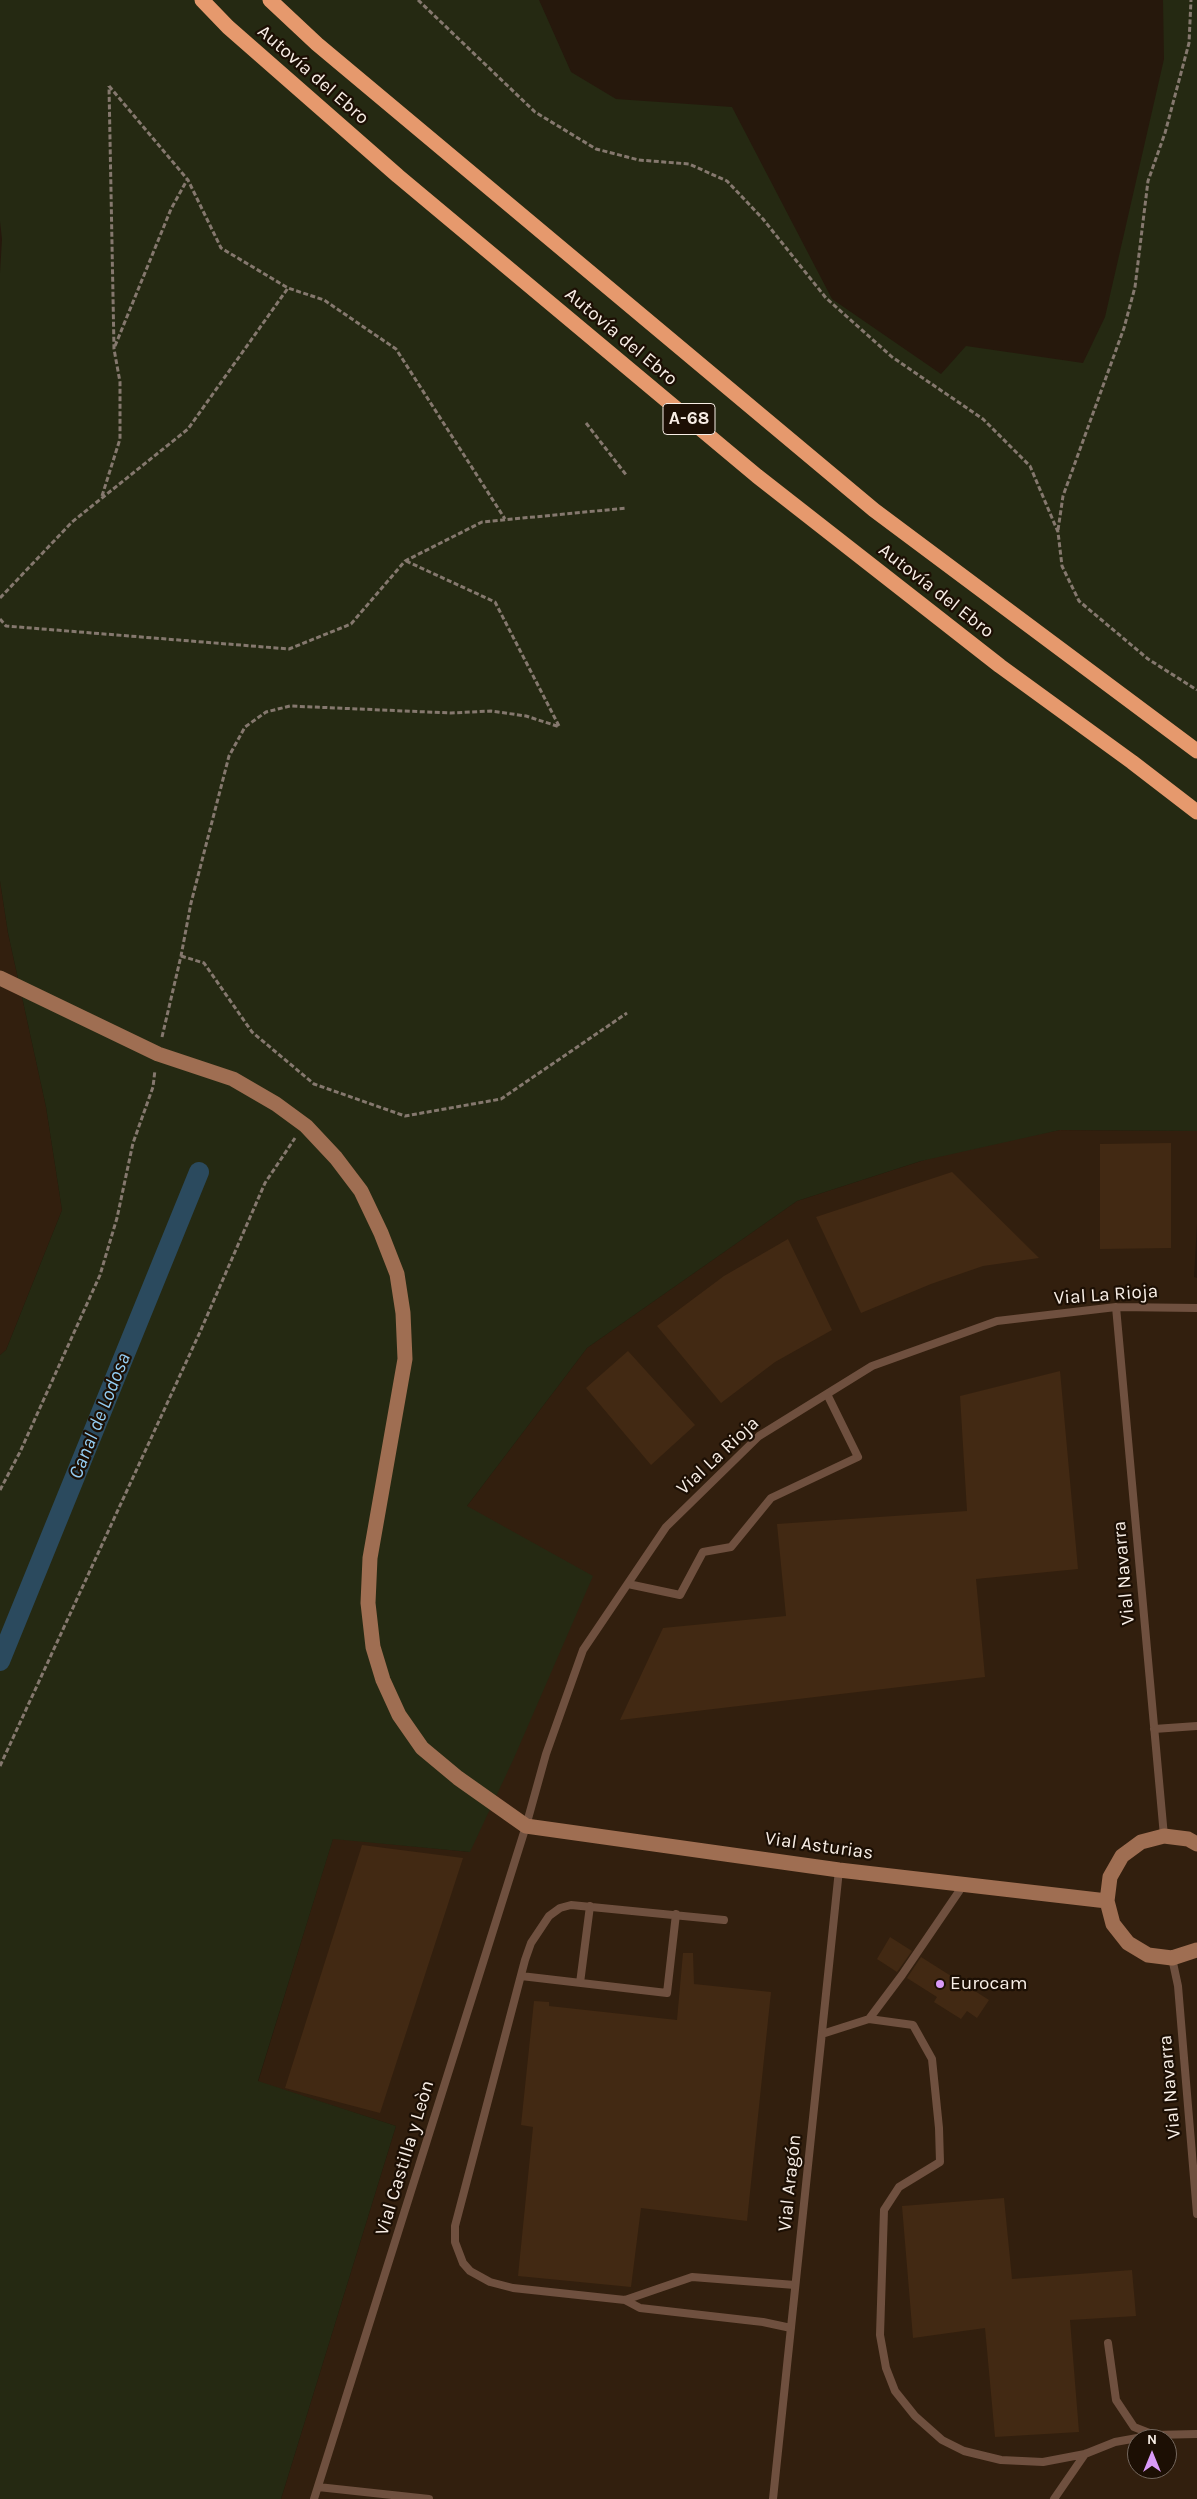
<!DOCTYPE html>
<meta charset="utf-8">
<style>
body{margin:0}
#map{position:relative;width:1197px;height:2499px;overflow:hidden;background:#26180c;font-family:Karla,sans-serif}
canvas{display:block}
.north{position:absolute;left:1127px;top:2429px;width:50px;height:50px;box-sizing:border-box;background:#1c0f04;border:1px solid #74685e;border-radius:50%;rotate:0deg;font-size:14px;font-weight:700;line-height:20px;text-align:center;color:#f8eee6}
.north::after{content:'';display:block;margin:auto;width:18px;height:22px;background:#d99af8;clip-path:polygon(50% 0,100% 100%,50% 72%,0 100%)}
</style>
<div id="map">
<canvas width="1197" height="2499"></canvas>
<div class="north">N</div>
</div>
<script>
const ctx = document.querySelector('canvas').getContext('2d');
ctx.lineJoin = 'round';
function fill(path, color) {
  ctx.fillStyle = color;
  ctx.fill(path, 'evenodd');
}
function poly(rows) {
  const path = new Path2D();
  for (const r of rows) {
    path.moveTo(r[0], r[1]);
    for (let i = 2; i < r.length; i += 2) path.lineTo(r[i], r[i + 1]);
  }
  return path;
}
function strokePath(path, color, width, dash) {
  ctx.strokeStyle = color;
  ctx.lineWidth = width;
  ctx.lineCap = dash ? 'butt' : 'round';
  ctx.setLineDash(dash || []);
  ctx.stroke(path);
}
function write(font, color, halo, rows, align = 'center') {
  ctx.font = font + ' Karla,sans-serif';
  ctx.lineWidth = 4.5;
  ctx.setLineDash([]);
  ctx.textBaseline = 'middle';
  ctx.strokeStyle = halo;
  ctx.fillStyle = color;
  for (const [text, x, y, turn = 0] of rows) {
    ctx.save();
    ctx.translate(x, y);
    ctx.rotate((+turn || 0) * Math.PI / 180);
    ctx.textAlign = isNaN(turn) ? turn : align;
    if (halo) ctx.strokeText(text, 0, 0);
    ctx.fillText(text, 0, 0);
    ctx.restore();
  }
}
fill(poly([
 [0,881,8,933,46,1107,62,1210,6,1350,0,1355],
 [1060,1130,1197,1131,1197,1224,1194,1277,1197,1278,1197,2499,281,2499,396,2126,258,2082,333,1838,470,1852,467,1506,587,1348,797,1201,955,1150],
 [1137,2439,1167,2439,1167,2469,1137,2469]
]), '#321f0e');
fill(poly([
 [0,0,539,0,571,72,616,99,732,107,832,299,941,374,966,346,1083,363,1105,317,1164,59,1163,0,1197,0,1197,1131,1060,1130,921,1161,797,1201,587,1348,467,1506,593,1576,514,1758,470,1852,333,1839,258,2081,396,2126,281,2499,0,2499,0,1355,6,1350,62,1210,46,1107,8,933,0,881,0,273,2,239,0,221]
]), '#252912');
strokePath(poly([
 [0,1661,199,1172]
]), '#2b4a5e', 20);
fill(poly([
 [1171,1143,1171,1248,1100,1249,1100,1144],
 [952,1172,1039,1258,983,1266,931,1284,861,1313,816,1217],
 [788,1239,832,1330,775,1362,721,1403,657,1326,724,1276],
 [628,1351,695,1425,651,1465,586,1388],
 [1060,1371,1078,1569,976,1579,985,1677,620,1720,663,1628,786,1616,777,1524,967,1511,960,1396],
 [362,1845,463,1858,380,2113,285,2088],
 [890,1937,912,1951,897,1972,877,1959],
 [683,1953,693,1953,694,1984,771,1992,747,2221,641,2208,631,2287,518,2276,533,2127,521,2125,534,2001,549,2002,549,2006,677,2020],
 [921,1957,989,2000,977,2018,967,2011,961,2019,934,2002,937,1997,907,1978],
 [1004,2198,1012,2279,1132,2270,1136,2316,1070,2320,1079,2432,995,2437,985,2328,913,2338,902,2206]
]), '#422913');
strokePath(poly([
 [418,0,535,112,596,149,639,160,689,164,727,181,763,219,826,298,892,357,983,419,1030,466,1058,532,1062,566,1079,601,1148,659,1197,690],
 [109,86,188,180,221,248,288,288,324,300,396,349,505,519],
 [115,346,171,209,187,180],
 [586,423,627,476],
 [102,496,120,439,120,382,114,349,109,86],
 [1058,530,1063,496,1124,328,1135,287,1148,181,1165,133,1189,43,1191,0],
 [406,561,495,602,559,726],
 [0,598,72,522,188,429,288,288],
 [0,619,6,626,289,649,351,624,405,561,482,522,627,508],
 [181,956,204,963,252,1032,314,1084,405,1116,501,1099,627,1013],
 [162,1037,181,956,191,903,229,756,245,727,266,712,290,706,451,713,491,711,526,716,560,727],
 [0,1490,20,1452,100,1275,117,1218,133,1143,153,1087,155,1070],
 [0,1766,200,1332,265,1183,295,1138]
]), '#85786e', 3, [5, 2.5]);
strokePath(poly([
 [1116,1307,1164,1836],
 [628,1584,680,1595,703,1552,731,1547,771,1498,858,1457,827,1394],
 [1154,1729,1197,1726],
 [724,1920,571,1905,560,1908,549,1916,531,1943,525,1960,455,2226,455,2242,463,2263,470,2271,490,2282,513,2288,625,2300,692,2277,795,2285],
 [1172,1958,1178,1986,1197,2214],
 [521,1976,667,1993,676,1914],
 [580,1983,590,1906],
 [869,2019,913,2025,932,2059,939,2128,940,2162,899,2187,884,2210,880,2335,886,2368,895,2391,915,2416,942,2440,964,2451,1001,2460,1043,2462,1085,2454,1115,2442,1154,2435,1197,2434],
 [822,2034,869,2019,902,1975,964,1884],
 [625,2300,640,2308,763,2322,791,2328],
 [1108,2343,1116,2400,1134,2427,1152,2434],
 [318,2487,429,2499],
 [314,2499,526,1826,546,1754,583,1650,666,1527,759,1436,872,1366,997,1321,1116,1307,1197,1308],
 [773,2499,839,1870],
 [1054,2499,1085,2454]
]), '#6f503f', 8);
strokePath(poly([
 [0,978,158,1054,233,1079,276,1104,306,1126,336,1158,361,1191,381,1233,397,1274,403,1313,405,1359,370,1558,368,1603,373,1647,383,1680,399,1715,422,1748,458,1778,526,1826,839,1870,1107,1901],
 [1197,1844,1188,1839,1164,1836,1141,1842,1122,1856,1110,1877,1107,1901,1113,1924,1128,1943,1148,1955,1172,1958,1197,1950]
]), '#9f6e52', 15);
strokePath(poly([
 [202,0,228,27,398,176,757,476,1000,666,1132,762,1197,812],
 [270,0,317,44,874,510,1197,751]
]), '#e6996d', 15);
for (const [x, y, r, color] of [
 [940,1984,5,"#d99af8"]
]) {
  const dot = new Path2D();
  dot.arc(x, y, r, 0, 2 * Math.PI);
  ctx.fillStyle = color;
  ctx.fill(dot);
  strokePath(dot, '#1c0f04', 2);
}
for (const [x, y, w] of [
 [689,419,52]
]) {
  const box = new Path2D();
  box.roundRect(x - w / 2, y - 15.5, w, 31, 4);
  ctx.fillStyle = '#1c0f04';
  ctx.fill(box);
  strokePath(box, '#f8eee6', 1);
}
write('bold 18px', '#f8eee6', null, [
 ["A-68",689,419]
]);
write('19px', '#f8eee6', '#1c0f04', [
 ["Autovía del Ebro",313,75,41],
 ["Autovía del Ebro",621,337,40],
 ["Autovía del Ebro",936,591,38],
 ["Vial La Rioja",1106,1295,-4],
 ["Vial La Rioja",718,1456,-43],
 ["Vial Navarra",1124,1573,-95],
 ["Vial Asturias",819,1846,8],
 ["Vial Navarra",1170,2087,-95],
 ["Vial Castilla y Leòn",405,2158,-73],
 ["Vial Aragón",790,2183,-84]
]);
write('19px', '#f8eee6', '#1c0f04', [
 ["Eurocam",950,1984]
], 'left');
write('italic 20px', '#94cdf3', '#1c0f04', [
 ["Canal de Lodosa",100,1416,-68]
]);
</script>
